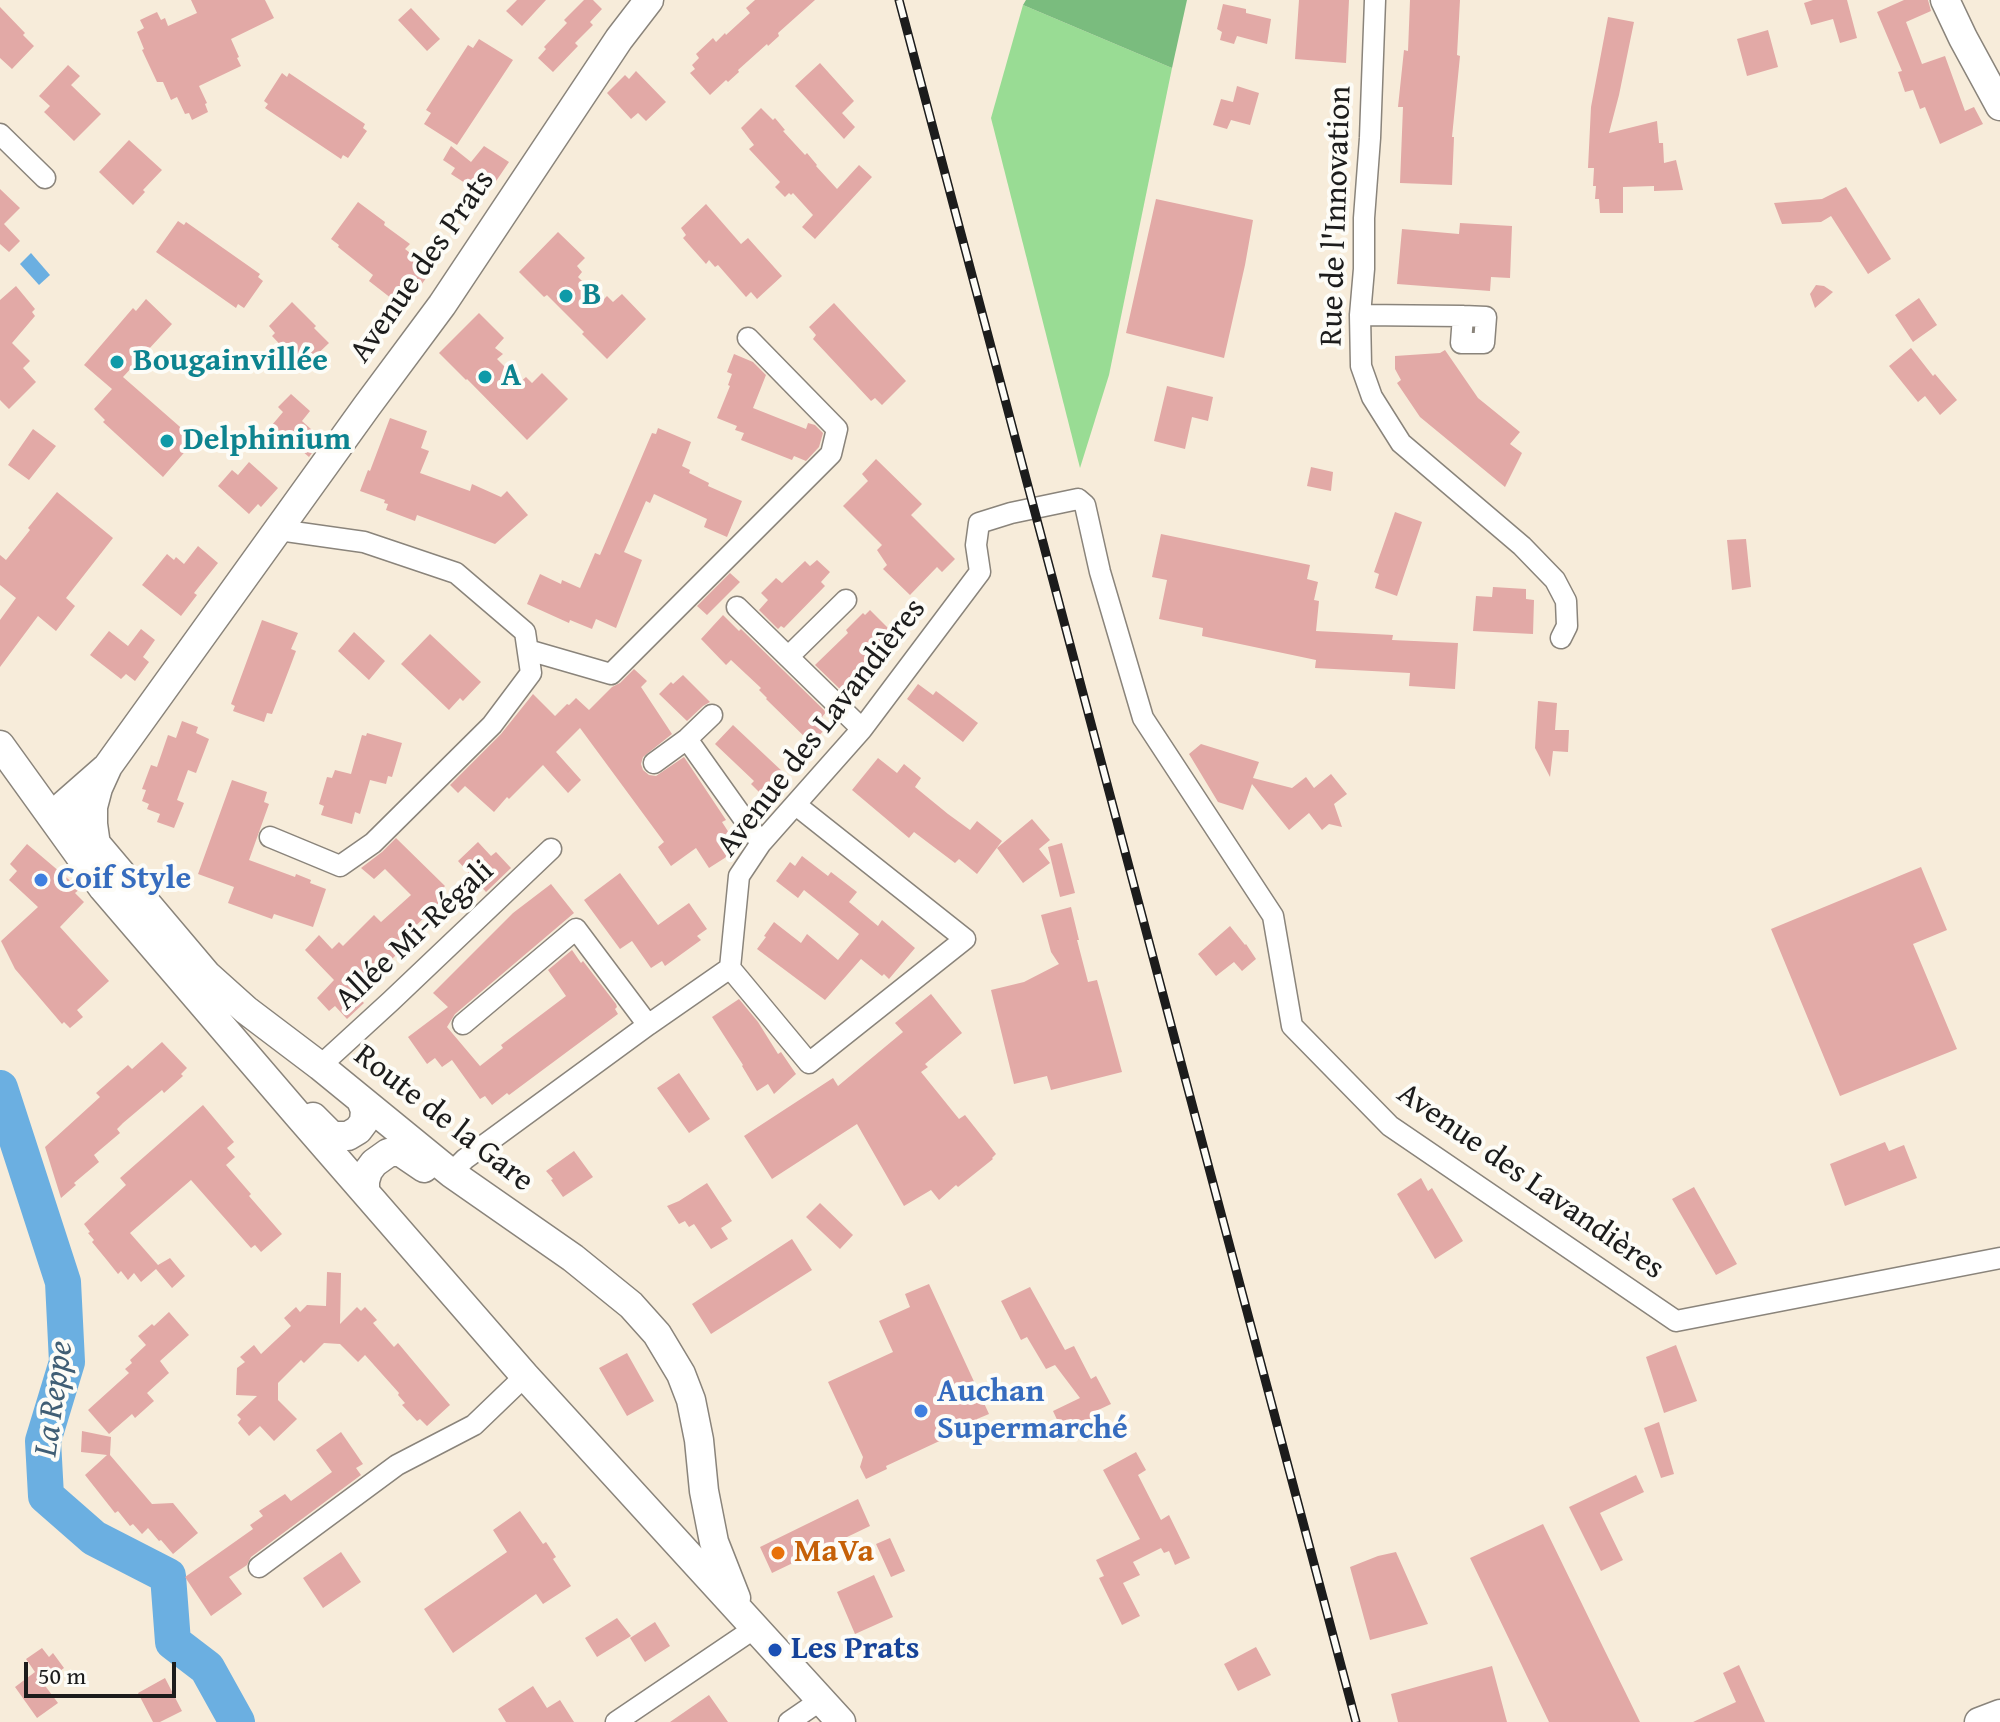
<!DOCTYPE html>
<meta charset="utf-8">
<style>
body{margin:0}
#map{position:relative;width:2000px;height:1722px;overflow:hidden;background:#f7ecda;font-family:"Gentium Book Plus",serif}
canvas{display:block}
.scale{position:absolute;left:24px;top:1662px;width:152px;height:36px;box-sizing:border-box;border:4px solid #1c1c1c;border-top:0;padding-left:10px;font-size:24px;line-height:28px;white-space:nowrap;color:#1c1c1c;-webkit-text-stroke:6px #fdfcf7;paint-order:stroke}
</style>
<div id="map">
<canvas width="2000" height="1722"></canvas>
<div class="scale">50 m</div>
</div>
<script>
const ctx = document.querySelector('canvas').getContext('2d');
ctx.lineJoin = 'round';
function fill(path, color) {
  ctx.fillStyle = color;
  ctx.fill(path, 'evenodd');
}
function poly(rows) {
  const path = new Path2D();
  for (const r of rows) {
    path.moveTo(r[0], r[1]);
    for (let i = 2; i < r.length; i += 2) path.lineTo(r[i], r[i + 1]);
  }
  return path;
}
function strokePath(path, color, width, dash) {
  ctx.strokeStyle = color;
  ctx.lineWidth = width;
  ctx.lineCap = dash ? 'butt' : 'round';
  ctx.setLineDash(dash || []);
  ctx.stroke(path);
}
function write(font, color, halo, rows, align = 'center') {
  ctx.font = font + ' "Gentium Book Plus",serif';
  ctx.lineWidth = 8;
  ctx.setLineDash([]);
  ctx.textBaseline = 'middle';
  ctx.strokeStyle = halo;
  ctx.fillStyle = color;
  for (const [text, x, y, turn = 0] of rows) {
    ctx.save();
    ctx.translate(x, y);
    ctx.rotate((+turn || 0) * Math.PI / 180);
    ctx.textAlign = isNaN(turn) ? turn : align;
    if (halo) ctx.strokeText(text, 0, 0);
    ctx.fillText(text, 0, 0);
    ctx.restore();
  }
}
fill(poly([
 [1023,5,1172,68,1109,375,1080,468,991,118]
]), '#99dc94');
fill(poly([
 [1026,0,1187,0,1172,68,1023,5]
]), '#7abc7e');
fill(poly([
 [31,253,50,275,39,285,20,264]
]), '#6bafe1');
strokePath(poly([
 [0,1088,63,1282,67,1362,43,1441,46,1496,94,1538,168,1576,173,1642,207,1668,237,1722]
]), '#6bafe1', 36);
fill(poly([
 [191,0,265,0,274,18,231,39,239,57,237,58,241,66,199,86,207,103,205,104,208,112,192,120,189,113,185,114,177,97,171,100,163,82,157,82,142,50,144,49,137,32,144,28,140,20,157,12,161,20,165,18,168,26,197,13],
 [517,0,546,0,522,26,506,11],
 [584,0,593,0,602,9,590,22,593,25,575,43,578,46,553,72,538,58,546,49,544,47,567,23,564,20],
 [755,0,815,0,778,33,779,36,768,46,767,44,738,70,739,72,728,82,726,80,710,95,690,73,695,69,692,65,699,58,696,54,713,38,716,42,725,33,726,35,750,13,746,8],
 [1299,0,1349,0,1346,63,1295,59],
 [1410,0,1460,0,1457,55,1460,56,1452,137,1454,137,1452,185,1400,183,1403,107,1398,107,1404,50,1408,51],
 [1813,0,1847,0,1857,38,1840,43,1833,19,1811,25,1804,3],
 [1904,0,1928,0,1931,11,1906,22,1922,64,1945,56,1965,111,1974,107,1983,124,1940,144,1925,107,1920,109,1913,90,1905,92,1898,72,1902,71,1877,12],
 [1223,4,1246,9,1246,13,1271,19,1267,44,1237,36,1234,44,1220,40,1222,32,1217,29],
 [0,7,25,33,23,35,34,46,12,69,0,58],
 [411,8,440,39,427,51,398,20],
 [1608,17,1634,22,1619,95,1609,133,1657,121,1659,143,1663,143,1664,163,1676,160,1683,190,1654,191,1654,186,1623,187,1623,213,1600,213,1599,199,1595,199,1596,186,1593,186,1594,168,1588,168,1591,107],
 [1768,30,1778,67,1747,76,1737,39],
 [479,39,513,60,457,145,424,124,431,113,426,110,468,45,473,48],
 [820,63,854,101,842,113,855,127,844,139,795,86],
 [68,65,80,76,71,85,101,114,74,141,44,112,50,106,39,96],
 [636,71,666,102,646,121,638,113,631,119,607,93,625,75,629,79],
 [282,73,287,77,289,73,365,124,363,128,367,131,348,158,343,155,341,159,265,108,268,104,264,101],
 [1237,86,1259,93,1250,125,1231,120,1227,129,1213,125,1221,99,1233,102],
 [761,108,773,120,775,118,785,130,783,131,805,155,807,153,817,165,816,166,837,189,859,165,872,177,815,239,802,227,813,215,793,193,791,195,789,193,785,197,775,187,780,182,749,149,754,145,741,128],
 [129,140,162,170,143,190,145,192,133,205,99,172],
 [451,146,471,162,484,146,509,162,490,190,483,187,479,192,451,174,455,168,443,160],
 [1846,187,1891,259,1868,274,1831,216,1821,222,1782,224,1774,203,1822,199],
 [0,189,20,208,4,224,20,241,9,252,0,244],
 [1156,199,1253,220,1245,265,1224,358,1126,333],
 [358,202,385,222,384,225,410,244,405,249,423,263,420,267,429,274,406,306,398,299,396,302,369,281,373,275,338,247,339,245,331,239],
 [706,204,741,244,748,238,782,276,757,299,751,292,746,297,718,265,715,267,709,260,706,264,683,238,686,235,681,228],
 [178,221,184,225,186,222,260,274,258,277,263,281,244,308,238,304,236,308,156,252],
 [1460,223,1512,226,1510,278,1491,277,1490,291,1397,284,1402,229,1459,234],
 [558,232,585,258,577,266,582,272,578,277,602,301,607,296,613,302,622,294,646,319,607,359,582,334,584,332,547,295,544,297,519,272],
 [1816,285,1824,286,1833,292,1815,308,1810,294],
 [16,286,35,309,32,312,35,316,12,343,30,361,23,368,36,382,9,409,0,400,0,300],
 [1919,298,1937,325,1913,342,1895,315],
 [146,299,172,324,123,377,195,440,163,477,103,422,105,420,94,409,112,389,84,365,133,308,136,311],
 [292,302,316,326,314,328,329,343,306,365,292,350,288,353,272,336,275,333,269,326],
 [834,303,906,381,882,405,875,398,871,401,813,339,816,335,809,327],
 [479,313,504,338,495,348,503,354,497,359,520,382,526,377,532,383,542,373,568,399,527,440,467,379,466,380,439,353],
 [1911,348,1933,376,1935,374,1957,400,1940,415,1925,396,1918,402,1889,366],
 [1445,350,1478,398,1520,432,1510,444,1522,453,1505,487,1420,417,1397,383,1401,380,1395,369,1395,356,1440,353],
 [734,354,753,362,766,375,753,408,806,429,808,423,815,425,823,433,819,447,806,461,794,456,792,460,741,440,744,433,735,430,737,426,717,418,730,386,728,385,732,374,727,372],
 [1167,386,1213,397,1208,421,1192,417,1185,449,1154,441],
 [291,394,310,411,302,421,322,439,309,457,272,425,283,412,278,407],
 [390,418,427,431,421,448,429,451,420,473,470,491,472,484,501,497,507,491,528,515,495,544,417,515,415,521,386,510,388,504,384,503,385,500,360,491,368,470,370,471],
 [658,428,691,442,682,466,690,470,689,473,709,483,708,486,742,501,727,537,704,527,707,519,654,494,650,503,646,501,624,552,642,560,616,628,596,619,592,629,570,620,569,623,527,604,540,574,561,584,562,580,580,588,595,553,600,555,652,433,656,434],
 [33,429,56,446,29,480,8,465],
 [876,459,922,504,911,515,955,559,942,572,937,567,910,595,883,569,887,565,877,550,882,545,843,506,868,481,862,474],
 [249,462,278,488,261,507,258,504,249,514,218,486,232,470,238,475],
 [1311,467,1333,472,1331,491,1307,486],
 [57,492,113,538,66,598,75,606,56,631,38,616,0,667,0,620,16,598,0,585,0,555,6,560,30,530,28,528],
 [1395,512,1422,522,1397,596,1375,588,1379,574,1374,572],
 [1161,534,1310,565,1307,579,1318,582,1314,600,1319,601,1316,631,1393,635,1392,640,1458,643,1455,689,1409,686,1410,673,1315,668,1316,660,1202,636,1203,628,1159,619,1167,580,1152,577],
 [1746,539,1751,587,1732,590,1727,540],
 [198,546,218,563,194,593,197,595,181,616,142,585,167,554,174,560,176,557,184,564],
 [817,560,830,572,821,582,825,586,784,628,781,626,778,629,759,610,768,600,761,593,776,578,782,583,805,561,810,566],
 [730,573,740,582,707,615,697,606],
 [1493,587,1526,589,1526,599,1534,600,1533,634,1473,631,1476,596,1492,597],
 [870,610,889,629,882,637,887,642,864,665,867,668,843,692,815,665,848,633,846,630,863,613,865,615],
 [723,615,739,631,741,629,826,712,822,717,829,724,812,744,766,699,767,698,759,690,761,688,731,660,726,665,701,639],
 [262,620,298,633,291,649,296,651,290,667,272,714,267,713,264,722,233,711,235,706,231,704],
 [141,629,155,640,143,657,149,662,135,681,126,674,121,679,90,655,109,631,128,646],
 [354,632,385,661,369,680,338,651],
 [430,634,481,682,463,701,460,698,449,710,401,664],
 [634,669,647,681,641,687,672,734,643,757,641,764,643,770,649,775,656,776,684,757,726,820,722,822,731,836,724,841,731,854,709,868,696,848,671,866,658,847,664,842,580,728,556,752,581,780,568,793,543,765,509,799,507,797,494,812,465,786,458,793,450,785,501,734,533,694,555,716,567,704,569,705,576,698,589,710,612,687,620,683],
 [683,675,710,702,703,706,687,721,659,694,671,682,673,684],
 [918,684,933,695,936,691,978,723,963,742,907,699],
 [1538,701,1557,703,1555,730,1569,730,1568,752,1553,751,1550,777,1535,748],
 [182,721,198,727,196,733,209,739,196,773,188,770,177,800,184,803,174,828,157,822,160,814,147,809,149,804,142,801,146,790,142,789,151,765,157,767,168,735,176,738],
 [733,725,784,773,778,779,783,784,767,800,751,784,754,781,715,744],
 [367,733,402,743,392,777,388,776,386,784,370,780,360,814,355,812,352,824,321,815,324,806,319,804,327,777,332,778,335,770,351,774,362,735,366,736],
 [1201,744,1259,762,1253,778,1292,788,1306,777,1314,788,1331,774,1347,794,1334,804,1342,827,1329,824,1322,830,1309,813,1289,830,1252,784,1243,810,1218,802,1189,754],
 [878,758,897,773,904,764,921,778,915,787,948,814,970,830,977,821,1002,841,977,874,959,859,955,863,914,832,909,838,852,790],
 [232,780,267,792,264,802,269,804,249,860,295,877,296,874,311,880,310,883,326,889,313,927,274,914,272,919,228,903,234,887,198,874],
 [1032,819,1050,840,1039,849,1050,863,1023,883,997,848],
 [396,838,445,886,436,896,441,902,408,933,411,936,404,943,406,945,356,995,364,1003,347,1019,335,1006,329,1011,317,998,334,980,305,950,319,935,332,949,339,942,343,946,374,915,381,922,411,895,385,869,374,879,361,868,382,852],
 [478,842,491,856,496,852,511,868,486,892,458,861],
 [1062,843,1075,893,1060,897,1048,847],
 [27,844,80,889,75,893,84,902,60,927,109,981,77,1010,83,1017,70,1028,64,1022,62,1024,15,969,1,941,38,907,9,880,17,871,10,864],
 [802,856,828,876,831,872,857,892,849,902,878,926,882,920,915,948,889,979,884,974,882,976,861,959,825,1000,757,949,766,937,764,936,774,922,801,943,807,934,838,960,859,934,804,890,798,898,776,881,790,862,795,866],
 [1921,867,1947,930,1913,944,1957,1049,1840,1096,1771,929],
 [620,873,658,925,689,903,707,929,697,936,701,940,665,966,662,961,651,968,632,941,620,949,584,900],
 [551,884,574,913,455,1014,447,1027,480,1066,503,1048,501,1045,566,996,548,970,572,950,581,963,583,961,616,1004,617,1007,615,1009,618,1014,509,1095,507,1093,492,1105,485,1096,480,1099,452,1060,442,1067,435,1058,427,1064,408,1037,448,1007,433,993,513,913],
 [1071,907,1079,940,1077,940,1088,982,1097,980,1122,1072,1051,1090,1047,1076,1014,1084,991,990,1024,982,1059,964,1051,952,1041,915],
 [1230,926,1245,945,1246,944,1256,959,1242,971,1234,962,1216,976,1198,954],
 [931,994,962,1033,925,1064,928,1067,921,1072,959,1119,965,1115,996,1154,992,1158,993,1159,958,1187,956,1185,939,1200,931,1190,904,1206,857,1124,772,1179,744,1136,833,1078,838,1086,903,1032,895,1023],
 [739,999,758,1022,778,1054,781,1052,796,1074,774,1094,768,1084,757,1091,742,1066,743,1065,712,1017],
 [162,1042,187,1068,181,1074,183,1076,164,1093,162,1090,123,1123,117,1129,120,1133,94,1155,99,1162,74,1183,76,1185,61,1198,45,1147,100,1097,96,1093,128,1065,132,1069],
 [679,1073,710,1119,689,1133,657,1088],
 [203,1105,234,1142,227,1148,235,1157,226,1165,251,1194,249,1196,282,1234,261,1252,255,1245,251,1248,191,1180,130,1233,158,1265,170,1258,185,1276,172,1288,156,1269,141,1282,134,1273,128,1280,121,1271,118,1274,106,1259,92,1242,94,1240,88,1233,90,1232,84,1224,126,1185,120,1178],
 [1885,1142,1889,1151,1904,1145,1917,1178,1845,1206,1830,1164],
 [574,1151,593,1177,563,1197,551,1180,553,1179,546,1171],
 [1421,1178,1428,1191,1432,1188,1463,1241,1435,1259,1397,1194],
 [707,1183,732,1221,721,1228,728,1239,711,1249,694,1224,689,1227,685,1221,679,1224,667,1206,679,1201],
 [1694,1187,1737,1264,1716,1275,1672,1199],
 [820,1203,853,1235,840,1249,806,1217],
 [792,1239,812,1270,711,1334,692,1304],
 [327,1272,341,1273,340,1324,357,1307,361,1311,365,1307,377,1320,373,1323,394,1347,398,1343,450,1405,427,1426,420,1419,417,1421,402,1405,405,1403,398,1395,399,1393,365,1355,358,1362,340,1344,324,1343,304,1363,301,1360,278,1383,278,1400,297,1419,274,1441,260,1426,249,1436,238,1423,241,1419,237,1415,257,1396,236,1395,237,1368,245,1362,240,1357,254,1345,261,1354,291,1326,284,1318,296,1307,300,1312,307,1305,326,1306],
 [929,1284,989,1414,977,1419,978,1423,886,1466,887,1469,866,1479,860,1467,863,1457,828,1382,893,1352,879,1321,910,1307,905,1294],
 [1030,1287,1065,1350,1074,1346,1091,1379,1096,1376,1111,1404,1094,1412,1100,1425,1067,1441,1053,1411,1080,1398,1055,1365,1046,1369,1027,1337,1021,1340,1001,1301],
 [169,1312,189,1335,160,1361,169,1373,147,1393,154,1401,135,1418,132,1414,109,1434,88,1410,129,1373,125,1369,132,1363,130,1360,146,1345,138,1336,152,1324,154,1326],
 [1676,1345,1697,1401,1664,1413,1646,1357],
 [627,1353,654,1401,627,1416,599,1368],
 [1659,1422,1674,1474,1661,1478,1644,1428],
 [82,1431,111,1437,110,1455,152,1504,173,1503,198,1533,173,1554,161,1540,159,1541,148,1528,142,1534,133,1524,130,1526,118,1511,115,1513,85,1475,107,1455,81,1452],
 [341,1432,363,1464,356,1468,361,1475,251,1557,247,1565,229,1577,242,1594,211,1616,185,1577,253,1529,250,1525,263,1516,259,1511,285,1494,291,1501,332,1472,316,1450],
 [1136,1452,1146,1470,1138,1475,1161,1520,1169,1515,1190,1558,1175,1565,1169,1551,1164,1553,1161,1548,1133,1562,1140,1575,1123,1583,1140,1616,1122,1625,1099,1578,1104,1576,1096,1560,1140,1539,1103,1470],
 [1636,1475,1644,1492,1600,1513,1623,1560,1601,1571,1569,1507],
 [858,1499,870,1526,772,1573,760,1547],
 [520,1511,543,1544,546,1542,556,1557,553,1559,571,1586,543,1604,536,1594,453,1653,424,1609,507,1552,493,1530],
 [1543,1524,1603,1647,1640,1722,1549,1722,1470,1558],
 [890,1538,905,1571,891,1577,876,1544],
 [341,1552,361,1582,323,1608,303,1578],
 [1396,1552,1428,1624,1370,1640,1350,1567,1378,1556],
 [874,1575,893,1617,855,1634,837,1592],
 [617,1618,631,1636,597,1657,585,1638],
 [655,1622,670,1646,645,1662,630,1638],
 [1256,1647,1271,1675,1238,1691,1224,1664],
 [42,1648,49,1657,53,1653,64,1668,43,1683,58,1703,37,1718,15,1687,35,1672,26,1659],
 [1739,1665,1765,1722,1693,1722,1736,1702,1723,1673],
 [1492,1666,1507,1722,1398,1722,1391,1694],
 [165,1678,182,1711,160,1722,153,1722,138,1693],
 [533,1686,547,1708,560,1700,574,1722,506,1722,498,1709],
 [709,1695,728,1722,670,1722]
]), '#e2a9a6');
const street = poly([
 [1375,0,1370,138,1364,218,1364,269,1360,315,1361,366,1372,397,1401,443,1522,546,1555,580,1566,601,1567,626,1561,638],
 [0,134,45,178],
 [1360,315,1463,316,1486,317,1484,343,1461,343,1463,316],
 [737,607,862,729],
 [528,650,611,674,831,454,837,429,748,338],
 [788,657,846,600],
 [687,739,761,843],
 [654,763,687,739,712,715],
 [270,837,340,866,373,843,492,725,531,673,525,632,456,573,364,542,279,530],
 [730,968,809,1063,965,939,796,805],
 [463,1024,576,929,648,1025],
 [320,1066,391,1001,551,849],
 [451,1173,465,1159,648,1025,730,968,739,876,761,843,862,729,980,572,976,545,979,523,1011,513,1078,499,1085,505,1100,572,1143,718,1273,916,1292,1026,1390,1126,1676,1321,2000,1258],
 [259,1567,397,1465,474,1425,525,1376],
 [616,1722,755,1628],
 [789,1722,821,1700]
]);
const secondary = poly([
 [1945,0,1963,38,2000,106],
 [0,745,103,888,297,1114,525,1376,841,1722],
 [76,820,207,975,246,1010,320,1066,451,1173,573,1258,631,1305,657,1334,681,1374,691,1400,699,1440,704,1491,714,1542,736,1598],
 [62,830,61,812,64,805,105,769],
 [96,845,93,824,93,807,98,788,108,766,367,406,442,305,619,39,649,0],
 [313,1117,332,1136,348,1136,358,1130,364,1122,365,1110,361,1100],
 [365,1192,365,1181,368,1171,374,1163,388,1153,399,1151,424,1168],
 [1979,1722,2000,1714]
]);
strokePath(street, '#8a847b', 23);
strokePath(secondary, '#8a847b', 31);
strokePath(street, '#fff', 20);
strokePath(secondary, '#fff', 28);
const rail = poly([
 [899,0,1356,1722]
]);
strokePath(rail, '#1c1c1c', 9);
strokePath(rail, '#fdfcf7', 6, [18]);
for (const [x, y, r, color] of [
 [566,296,8,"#0f9aa8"],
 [117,362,8,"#0f9aa8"],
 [485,377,8,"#0f9aa8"],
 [167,441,8,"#0f9aa8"],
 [41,880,8,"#3f7fe0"],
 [921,1411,8,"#3f7fe0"],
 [778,1553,8,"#e8710a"],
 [775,1650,8,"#1a4fb4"]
]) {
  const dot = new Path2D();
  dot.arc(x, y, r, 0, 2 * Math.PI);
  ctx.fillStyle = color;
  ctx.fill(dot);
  strokePath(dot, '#fdfcf7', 3);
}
write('32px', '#1c1c1c', '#fdfcf7', [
 ["Rue de l'Innovation",1337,216,-88],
 ["Avenue des Prats",423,267,-55],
 ["Avenue des Lavandières",822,728,-52],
 ["Allée Mi-Régali",415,936,-43],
 ["Route de la Gare",443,1119,38],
 ["Avenue des Lavandières",1530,1182,35]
]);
write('bold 32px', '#0d838f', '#fdfcf7', [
 ["B",582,296],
 ["Bougainvillée",133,362],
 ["A",501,377],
 ["Delphinium",183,441]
], 'left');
write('bold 32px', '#366cbe', '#fdfcf7', [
 ["Coif Style",57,880],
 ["Auchan",937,1393],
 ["Supermarché",937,1430]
], 'left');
write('bold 32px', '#c56008', '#fdfcf7', [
 ["MaVa",794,1553]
], 'left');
write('bold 32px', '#164399', '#fdfcf7', [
 ["Les Prats",791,1650]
], 'left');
write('italic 34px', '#405e75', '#fdfcf7', [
 ["La Reppe",55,1399,-82]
]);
</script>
